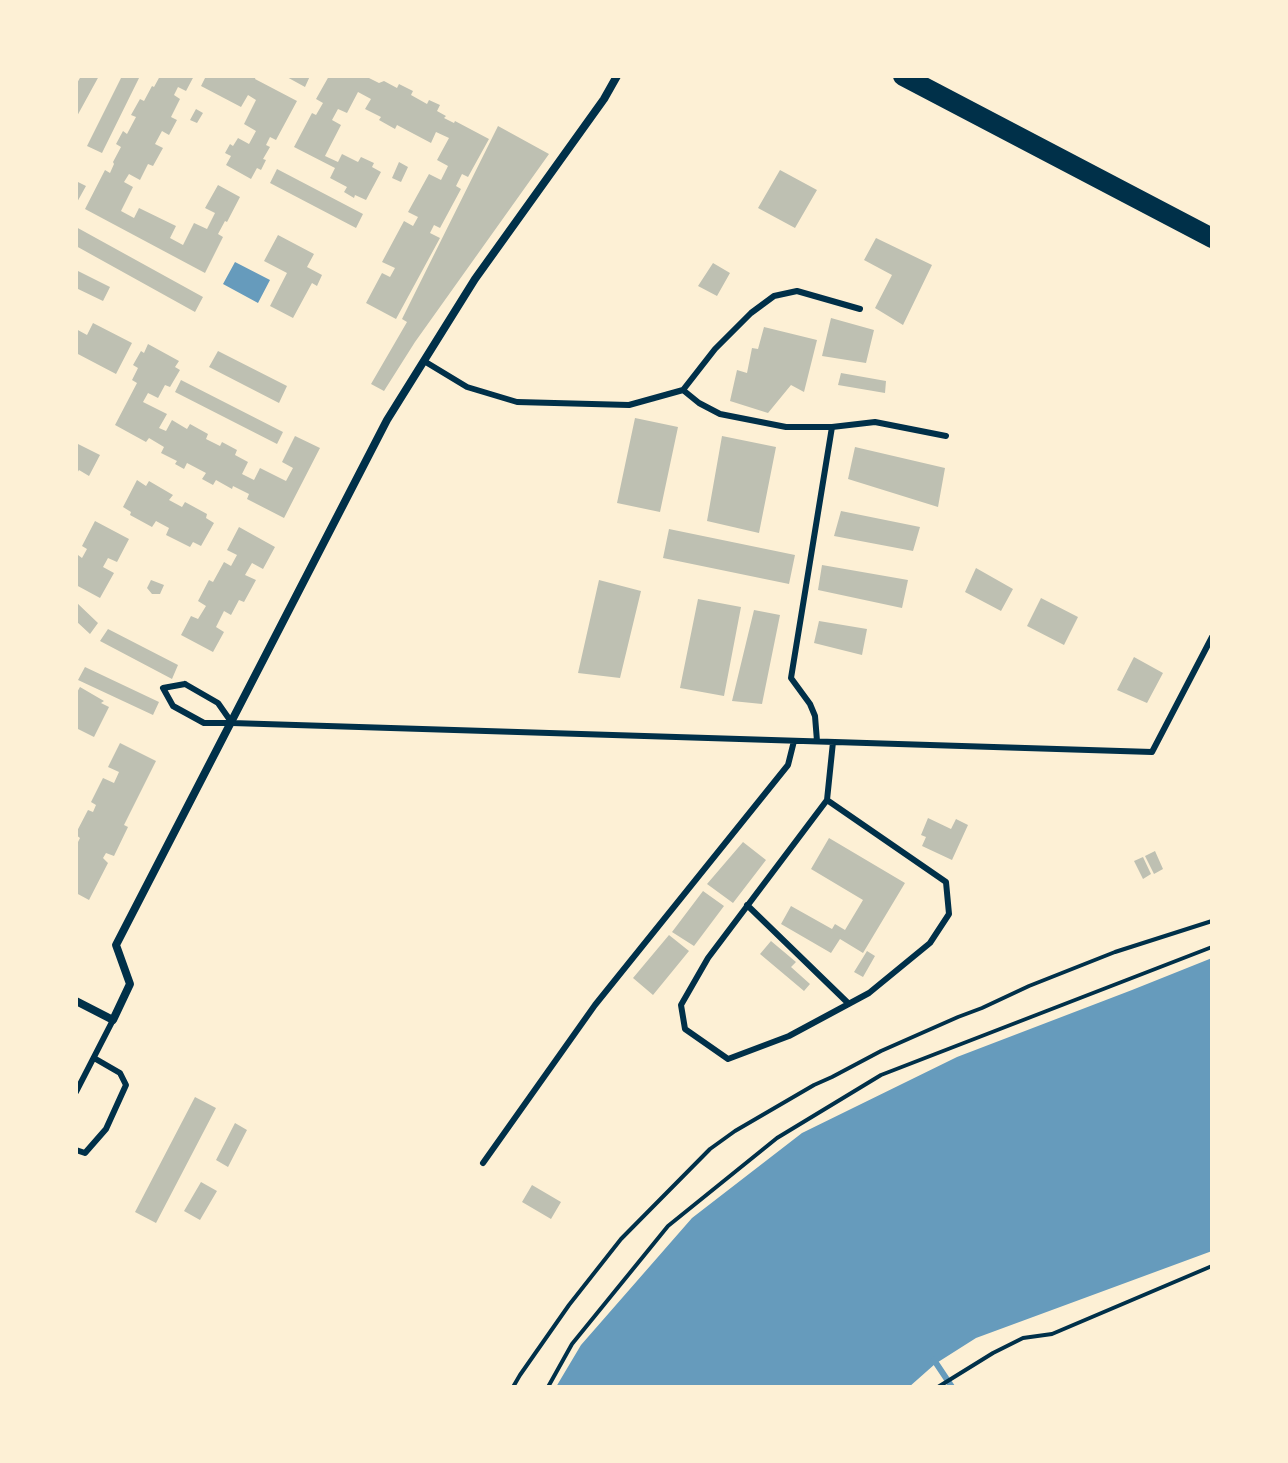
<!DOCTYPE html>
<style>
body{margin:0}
#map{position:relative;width:1288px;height:1463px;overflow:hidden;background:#fdf0d5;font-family:Overpass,sans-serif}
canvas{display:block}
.frame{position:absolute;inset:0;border:78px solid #fdf0d5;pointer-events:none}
</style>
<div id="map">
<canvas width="1288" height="1463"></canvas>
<div class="frame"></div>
</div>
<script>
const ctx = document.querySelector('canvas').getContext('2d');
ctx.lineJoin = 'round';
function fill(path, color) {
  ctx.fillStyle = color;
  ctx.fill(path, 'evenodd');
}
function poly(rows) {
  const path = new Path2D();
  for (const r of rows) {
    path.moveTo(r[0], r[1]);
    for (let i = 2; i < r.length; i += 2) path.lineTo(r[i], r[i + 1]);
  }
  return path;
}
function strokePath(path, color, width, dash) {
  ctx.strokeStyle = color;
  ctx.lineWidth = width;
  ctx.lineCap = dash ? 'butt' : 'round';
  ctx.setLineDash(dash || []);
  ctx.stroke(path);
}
fill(poly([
 [235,262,270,280,258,303,223,284],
 [1212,958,1212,1251,976,1338,935,1364,909,1387,556,1387,581,1345,692,1218,802,1133,957,1057,1132,990]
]), '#669bbc');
strokePath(poly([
 [934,1360,952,1387]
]), '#669bbc', 6);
fill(poly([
 [81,76,99,76,76,118,76,85],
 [122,76,140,76,102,153,87,146],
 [160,76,194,76,186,91,178,87,174,95,180,99,171,117,177,120,169,135,162,131,155,144,163,148,153,166,148,164,140,180,129,174,124,182,133,187,121,211,134,218,139,208,176,226,170,238,183,245,194,223,207,229,215,213,205,208,218,185,240,197,227,222,225,221,218,234,223,237,205,273,85,209,105,170,110,173,114,164,113,162,121,147,116,144,123,131,127,134,136,117,131,115,140,99,144,101,152,86,154,87],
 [206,76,256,76,255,79,297,101,276,140,270,137,266,145,270,147,263,159,266,160,261,170,257,168,251,179,226,165,231,156,225,153,230,144,233,146,238,138,249,144,256,131,244,124,256,100,248,95,241,107,201,86],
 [285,76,310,76,305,87],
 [329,76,365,76,379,83,384,81,397,88,399,84,413,91,411,95,427,104,429,100,440,105,437,111,446,116,444,118,454,123,455,121,489,139,468,177,462,174,456,186,461,189,440,228,434,225,430,233,440,238,396,319,366,303,382,273,390,277,395,268,382,262,404,221,413,226,418,217,408,212,429,174,441,180,448,166,437,160,449,138,436,132,431,143,397,125,395,129,379,120,381,117,365,109,371,99,358,92,347,113,338,109,332,120,341,125,325,156,338,162,342,154,358,162,361,157,374,163,372,167,381,172,366,200,355,195,354,198,344,192,347,187,330,178,335,168,294,147,312,113,316,115,323,103,316,99],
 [196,109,203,113,197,123,190,120],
 [498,126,549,154,415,342,384,391,371,384,407,322,402,319],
 [399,162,408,167,401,182,392,178],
 [277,169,363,214,356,228,270,183],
 [780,170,817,190,795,228,758,208],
 [76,181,86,186,76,204],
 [76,227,203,297,195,312,76,246],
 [278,235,314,254,307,267,322,275,317,286,312,283,293,318,270,306,287,273,264,261],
 [876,238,932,265,903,325,875,308,892,275,864,260],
 [713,263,730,273,717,296,698,286],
 [76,270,110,287,103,301,76,288],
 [831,318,874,330,866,363,822,356],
 [93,323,132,343,116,374,76,353,76,329,87,335],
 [764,327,817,340,804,392,791,385,768,413,730,401,737,370,747,373,752,348,758,349],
 [148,344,179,361,175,367,180,370,170,387,165,385,158,398,148,393,143,402,167,414,159,428,166,431,172,420,187,429,190,424,208,434,206,439,220,446,222,442,237,450,235,455,248,462,242,474,254,480,260,468,286,481,293,468,282,462,295,436,320,448,284,518,247,499,249,494,233,486,232,489,216,480,213,485,202,479,206,473,187,463,184,469,175,464,177,461,161,453,164,447,149,438,146,442,115,425,137,383,132,380,138,368,133,365,141,351,144,353],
 [218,351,287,386,279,403,209,367],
 [841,373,886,381,885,393,838,385],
 [181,380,283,432,277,444,175,392],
 [635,418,678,427,660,512,617,503],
 [722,436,776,447,759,533,707,521],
 [76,443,100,455,89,476,79,470,76,475],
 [855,447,945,468,938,507,848,479],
 [137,480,146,486,149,481,173,495,169,500,182,507,185,502,207,514,206,518,214,523,201,546,193,542,190,547,166,535,169,528,156,521,152,527,130,515,131,512,123,507],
 [841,511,920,527,913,551,834,536],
 [95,521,129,539,117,562,108,558,103,567,114,573,100,598,76,585,76,559,78,555,82,558,87,549,82,546],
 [239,527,275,547,263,569,252,563,245,575,256,580,244,602,239,600,231,615,224,611,216,627,224,632,213,652,181,635,191,616,198,619,206,606,198,601,209,580,213,582,224,562,231,566,237,555,227,550],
 [669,529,795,555,789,584,663,558],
 [822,565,908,580,902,608,818,590],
 [976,568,1013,589,1001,611,965,592],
 [151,580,164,585,160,594,152,594,147,588],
 [599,580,641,591,620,678,578,673],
 [1041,598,1078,617,1064,645,1027,626],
 [698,599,741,607,724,696,680,688],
 [76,602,98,623,90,634,76,621],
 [754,610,780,615,762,704,732,701],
 [819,621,867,629,862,655,814,643],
 [108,629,178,665,172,679,100,641],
 [1134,657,1163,673,1147,703,1117,690],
 [85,667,159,702,153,715,78,680],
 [80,687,104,701,101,703,109,707,94,737,76,728,76,694],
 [120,743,156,761,124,825,128,827,114,856,106,853,103,858,108,863,89,900,76,893,76,846,80,838,76,835,76,833,88,810,93,812,96,805,91,802,103,778,114,783,119,772,108,767],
 [928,818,951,829,956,819,968,825,952,860,922,846,926,837,921,835],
 [829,838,905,883,863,953,840,939,831,953,781,924,791,906,832,929,835,924,845,930,863,900,811,869],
 [743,842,766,860,733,903,707,884],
 [1155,851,1163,869,1154,874,1145,856],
 [1143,857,1151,874,1143,879,1134,861],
 [703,891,724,906,694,946,672,932],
 [669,935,689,951,653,995,633,978],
 [771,941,796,962,791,967,810,984,804,991,760,954],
 [867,951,875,956,863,977,854,972],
 [195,1097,216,1108,156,1223,135,1212],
 [235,1123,247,1130,228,1167,216,1160],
 [201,1182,217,1191,200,1220,184,1211],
 [532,1185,561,1202,551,1219,522,1202]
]), '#bec0b2');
strokePath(poly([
 [513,1387,520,1375,569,1305,621,1239,710,1149,735,1131,814,1085,832,1077,881,1051,958,1017,982,1008,1029,986,1115,952,1212,921],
 [548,1387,572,1344,668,1226,777,1138,881,1075,1212,947],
 [938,1387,993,1353,1023,1338,1052,1334,1212,1266]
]), '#003049', 4);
strokePath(poly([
 [424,361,467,387,517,402,629,405,683,390,715,349,751,313,774,296,797,291,860,309],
 [683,390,699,403,720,414,786,427,832,427,875,422,946,436],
 [185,684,218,703,232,723,204,723,173,706,163,688,185,684],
 [232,723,1152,752,1212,637],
 [817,741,815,716,810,704,791,678,832,427],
 [827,800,946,882,949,914,930,943,869,993,789,1036,728,1059,685,1029,681,1005,708,958,827,800,833,742],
 [747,905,849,1004],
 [76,1092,113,1020],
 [76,1150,85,1153,106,1129,126,1085,120,1073,94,1058],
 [483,1163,595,1005,788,765,794,741]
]), '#003049', 6);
strokePath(poly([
 [76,1001,113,1020,130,984,116,945,387,420,475,279,604,99,617,76]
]), '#003049', 8);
strokePath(poly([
 [903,76,1212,238]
]), '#003049', 20);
</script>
